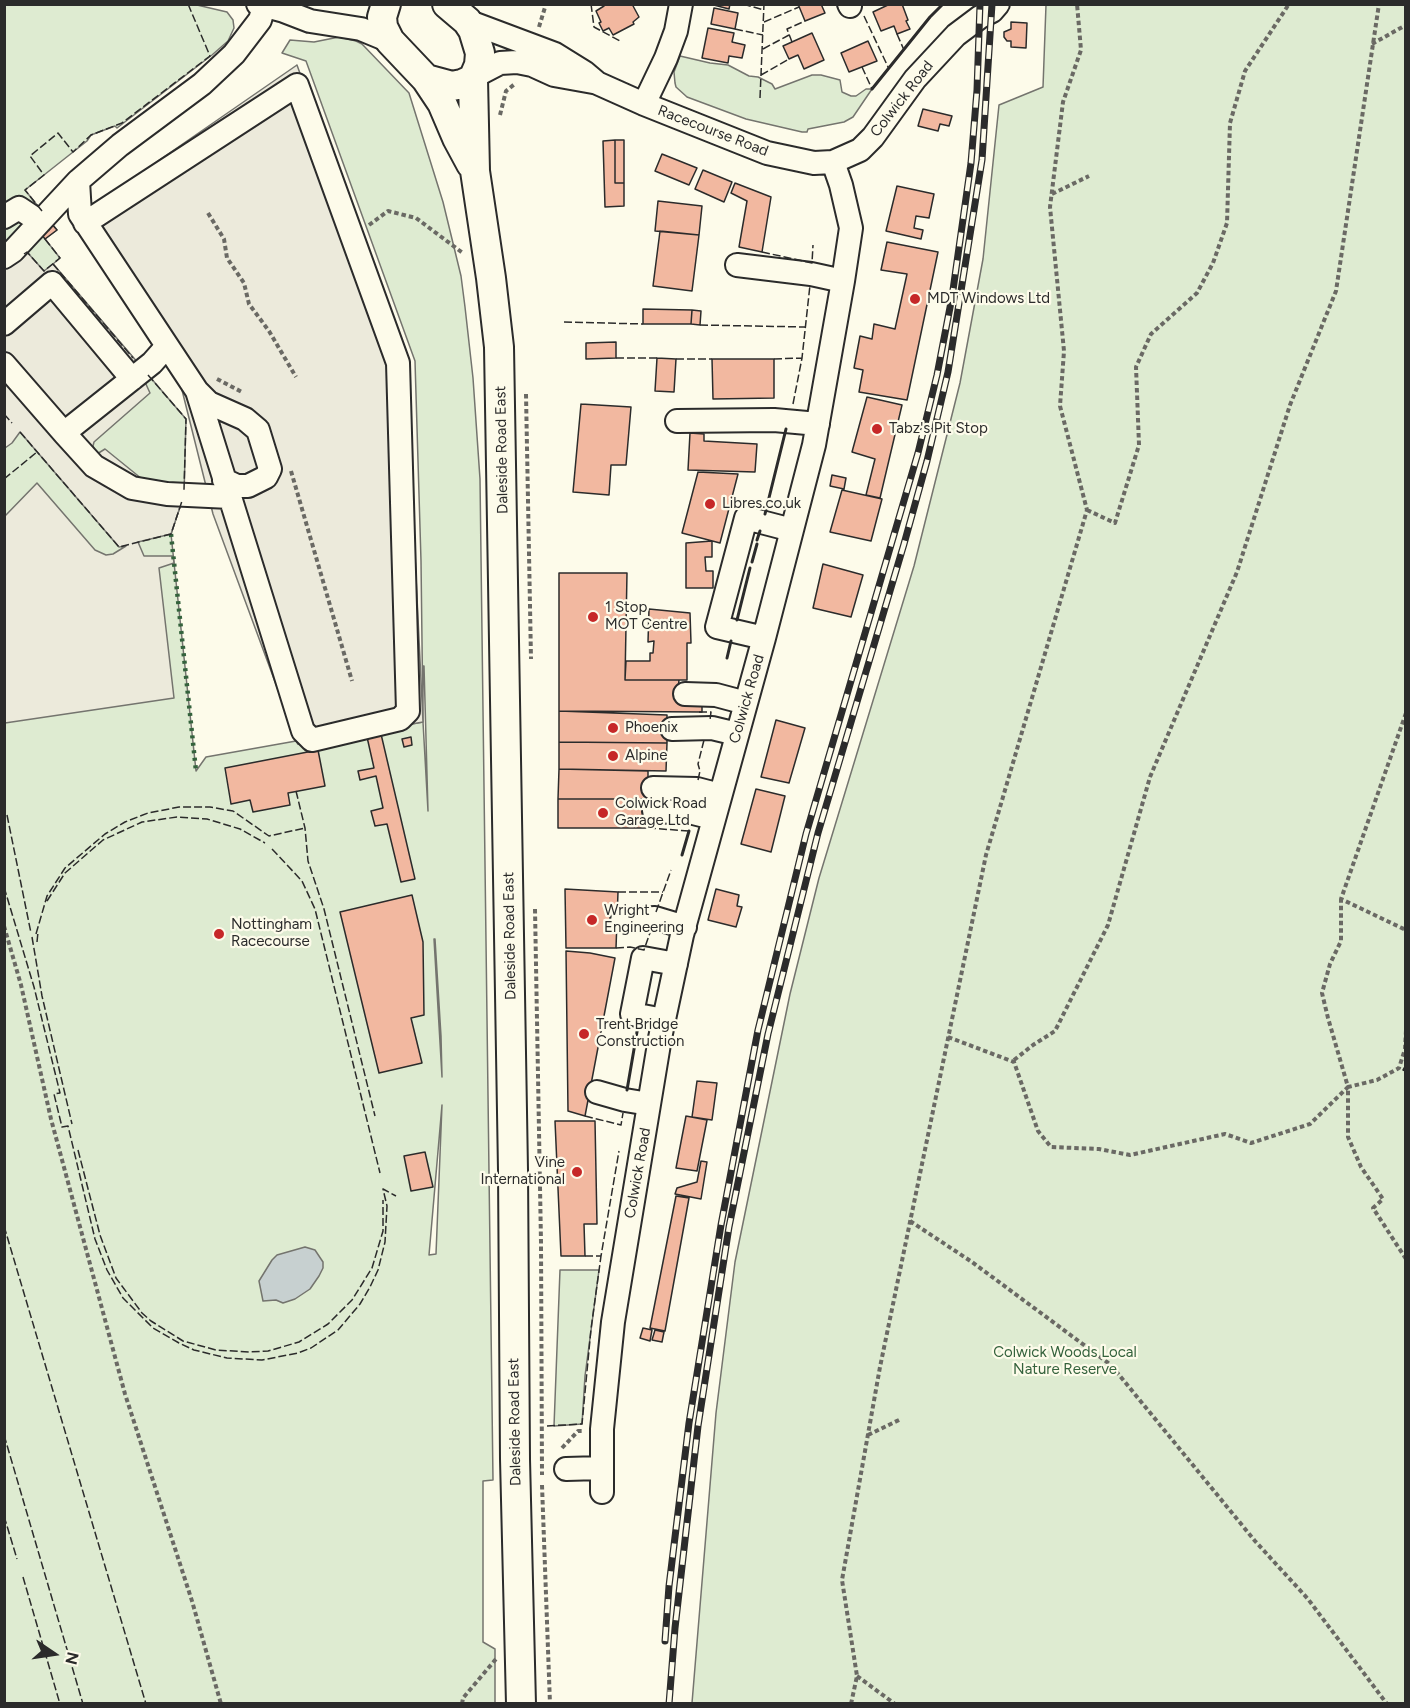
<!DOCTYPE html>
<style>
body{margin:0}
#map{position:relative;width:1410px;height:1708px;overflow:hidden;background:#fdfbea;font-family:Figtree,sans-serif}
canvas{display:block}
.frame{position:absolute;inset:0;border:6px solid #2b2b2b;pointer-events:none}
.north{position:absolute;left:24px;top:1624px;width:60px;height:60px;-webkit-text-stroke:4px #fdfbea;paint-order:stroke;rotate:103deg;font-size:16px;font-weight:700;line-height:24px;text-align:center;color:#2b2b2b}
.north::after{content:'';display:block;margin:auto;width:21px;height:27px;background:#2b2b2b;clip-path:polygon(50% 0,100% 100%,50% 72%,0 100%)}
</style>
<div id="map">
<canvas width="1410" height="1708"></canvas>
<div class="frame"></div>
<div class="north">N</div>
</div>
<script>
const ctx = document.querySelector('canvas').getContext('2d');
ctx.lineJoin = 'round';
function fill(path, color) {
  ctx.fillStyle = color;
  ctx.fill(path, 'evenodd');
}
function poly(rows) {
  const path = new Path2D();
  for (const r of rows) {
    path.moveTo(r[0], r[1]);
    for (let i = 2; i < r.length; i += 2) path.lineTo(r[i], r[i + 1]);
  }
  return path;
}
function strokePath(path, color, width, dash) {
  ctx.strokeStyle = color;
  ctx.lineWidth = width;
  ctx.lineCap = dash ? 'butt' : 'round';
  ctx.setLineDash(dash || []);
  ctx.stroke(path);
}
function write(font, color, halo, rows, align = 'center') {
  ctx.font = font + ' Figtree,sans-serif';
  ctx.lineWidth = 4.5;
  ctx.setLineDash([]);
  ctx.textBaseline = 'middle';
  ctx.strokeStyle = halo;
  ctx.fillStyle = color;
  for (const [text, x, y, turn = 0] of rows) {
    ctx.save();
    ctx.translate(x, y);
    ctx.rotate((+turn || 0) * Math.PI / 180);
    ctx.textAlign = isNaN(turn) ? turn : align;
    if (halo) ctx.strokeText(text, 0, 0);
    ctx.fillText(text, 0, 0);
    ctx.restore();
  }
}
const green = poly([
 [5,5,197,5,227,12,233,20,234,28,228,41,212,55,117,128,115,126,91,135,87,141,25,190,57,230,45,239,60,258,53,264,186,419,184,495,171,534,196,771,206,757,296,741,298,744,423,722,421,561,415,361,306,61,282,53,290,40,314,42,339,37,356,41,362,44,409,93,443,202,461,276,465,307,473,378,480,479,493,1480,483,1481,483,1642,495,1649,495,1703,5,1704,5,5],
 [423,666,424,666,428,811,423,722,423,666],
 [435,939,441,1036,442,1077,434,939,435,939],
 [442,1105,436,1254,429,1255,442,1105],
 [1046,5,1405,5,1405,1703,692,1703,716,1413,735,1262,790,994,819,878,914,566,960,383,983,259,999,105,1043,87,1046,5],
 [680,56,710,63,728,65,749,76,758,77,772,84,775,89,812,75,821,75,840,80,842,92,851,96,856,96,866,89,872,89,853,117,844,122,808,129,807,132,802,132,746,119,687,97,676,87,675,83,674,72,680,56],
 [560,1270,599,1270,585,1376,582,1424,554,1426,560,1270]
]);
fill(green, '#deebd1');
strokePath(green, '#74746e', 1.5);
const parking = poly([
 [297,65,406,369,423,722,298,744,213,514,181,386,74,219,297,65],
 [27,252,44,271,53,264,150,377,145,382,150,393,94,442,93,446,97,454,105,449,142,479,184,495,171,534,138,542,144,556,173,556,174,563,159,568,174,698,5,723,5,516,37,483,95,550,106,555,113,554,126,546,119,547,20,432,12,443,5,448,5,269,27,252]
]);
fill(parking, '#eceadb');
strokePath(parking, '#74746e', 1.5);
const water = poly([
 [305,1247,315,1250,323,1262,323,1268,319,1276,310,1289,295,1299,283,1303,276,1300,263,1301,259,1281,272,1260,277,1255,305,1247]
]);
fill(water, '#c7d0d0');
strokePath(water, '#74746e', 1.5);
const building = poly([
 [603,4,632,4,639,17,633,22,634,24,613,35,609,28,603,31,599,23,601,22,596,11,604,6,603,4],
 [710,4,730,4,729,9,710,4],
 [798,4,821,4,825,13,805,21,798,4],
 [890,4,902,4,908,20,906,21,910,29,897,34,894,26,881,31,873,12,890,4],
 [714,8,738,13,735,29,711,24,714,8],
 [1011,22,1027,23,1026,48,1011,47,1011,41,1007,41,1004,37,1004,32,1011,29,1011,22],
 [708,28,734,33,732,42,745,45,742,58,729,56,728,63,702,58,708,28],
 [812,33,824,60,804,69,798,55,789,59,783,46,812,33],
 [868,41,877,61,849,72,841,53,868,41],
 [923,109,952,116,949,126,940,124,938,131,918,126,923,109],
 [615,140,624,140,624,183,615,183,615,140],
 [615,140,615,183,624,183,624,206,605,207,603,141,615,140],
 [662,154,697,168,689,185,655,171,662,154],
 [703,170,732,182,724,202,695,189,703,170],
 [735,183,771,197,762,252,739,247,747,201,731,193,735,183],
 [897,186,934,194,929,218,916,216,914,228,923,230,921,239,886,231,897,186],
 [658,201,702,206,699,235,655,231,658,201],
 [50,222,57,230,45,239,39,231,50,222],
 [660,231,699,235,692,291,653,286,660,231],
 [887,242,938,252,907,400,859,392,863,370,854,368,860,336,872,339,874,324,895,329,907,274,881,270,887,242],
 [643,309,692,310,691,324,643,324,643,309],
 [692,310,701,311,700,325,691,324,692,310],
 [616,342,616,358,586,359,586,343,616,342],
 [657,358,676,359,674,392,655,391,657,358],
 [712,359,774,359,774,398,713,399,712,359],
 [867,397,902,405,880,498,866,495,875,459,852,452,867,397],
 [581,404,631,407,626,465,611,465,609,495,573,492,581,404],
 [690,433,704,434,704,441,757,444,755,472,688,470,690,433],
 [698,472,738,474,720,543,682,533,698,472],
 [832,475,846,478,844,489,830,486,832,475],
 [842,490,882,499,871,541,830,532,842,490],
 [712,541,712,557,705,557,706,571,713,571,713,588,686,588,686,543,712,541],
 [823,564,863,575,851,617,813,608,823,564],
 [559,573,627,573,625,680,679,680,677,700,702,701,702,712,559,711,559,573],
 [649,609,690,613,691,643,687,643,687,680,625,680,626,661,650,661,650,653,653,653,654,641,648,642,649,609],
 [559,711,667,715,667,743,559,742,559,711],
 [776,720,805,728,789,783,761,777,776,720],
 [381,734,415,879,401,882,387,824,375,826,371,811,383,808,376,776,360,780,358,771,374,768,367,737,381,734],
 [411,737,412,745,404,747,402,739,411,737],
 [559,742,667,743,666,771,559,769,559,742],
 [318,750,325,786,288,793,290,805,253,812,250,800,231,804,225,768,318,750],
 [559,769,648,771,648,799,558,799,559,769],
 [756,789,785,796,771,852,741,844,756,789],
 [558,799,648,799,648,828,558,828,558,799],
 [565,889,618,892,616,948,566,948,565,889],
 [716,889,739,895,737,906,742,907,736,927,708,920,716,889],
 [412,895,423,942,424,1015,411,1018,422,1063,379,1073,340,912,412,895],
 [566,951,590,953,615,958,585,1116,568,1111,566,951],
 [697,1081,717,1083,712,1120,692,1117,697,1081],
 [686,1116,707,1120,697,1171,676,1168,686,1116],
 [555,1121,595,1121,597,1224,584,1224,585,1256,561,1256,555,1121],
 [425,1152,433,1187,411,1191,404,1156,425,1152],
 [701,1161,707,1162,701,1199,675,1194,677,1188,697,1182,701,1161],
 [676,1196,689,1198,665,1331,650,1328,676,1196],
 [643,1328,652,1330,650,1341,640,1338,643,1328],
 [655,1330,664,1332,662,1342,652,1340,655,1330]
]);
fill(building, '#f2b8a0');
strokePath(building, '#2b2b2b', 1.5);
const minor = poly([
 [258,4,284,11,310,21,361,29,390,41],
 [849,4,850,6],
 [467,21,555,54,584,72,597,83,644,104,767,153,814,163,833,162,860,150,873,137,915,79,956,35,980,17,992,11,998,4],
 [475,76,500,63,517,62,532,65,554,75,593,82],
 [644,104,666,58,676,31,681,4],
 [4,217,19,208,40,222],
 [85,223,297,85,398,363,408,711,400,719,312,740,303,731,197,391],
 [4,257,13,251,78,181],
 [737,265,811,274,843,281],
 [4,324,52,283,132,379],
 [167,346,152,363,64,433,94,466,132,488,167,494,230,497],
 [4,364,64,433],
 [677,421,774,420,818,424],
 [224,480,237,486,248,486,266,477,270,469,258,430,245,419,209,403,197,391,80,214,78,181,120,145,202,84,234,54,260,20,264,6],
 [764,638,717,627,746,518,792,530],
 [685,694,716,695,746,703],
 [672,729,712,728,737,734],
 [653,788,697,789,720,795],
 [654,811,693,813,713,818],
 [622,920,655,918,685,927],
 [664,1020,632,1014,643,958,676,964],
 [597,1092,625,1100,649,1104],
 [566,1469,601,1468],
 [602,1492,602,1429,613,1322,660,1038,682,935,764,638,814,445,843,281,851,228,841,185,833,162]
]);
const major = poly([
 [386,4,382,17,383,27,390,41,426,79,452,86,462,84,473,79,479,65,480,53,473,30,467,21,447,4],
 [426,79,442,103,457,138,471,164],
 [473,79,475,171,491,278,499,347,513,1170,515,1459,521,1704]
]);
strokePath(minor, '#2b2b2b', 26);
strokePath(major, '#2b2b2b', 32);
strokePath(poly([
 [539,27,546,4],
 [1372,44,1406,25],
 [500,115,506,91,516,83],
 [1052,194,1089,176],
 [208,213,224,239,227,258,244,283,249,304,269,331,296,377],
 [369,225,388,211,416,218,464,254],
 [217,379,242,392],
 [526,394,531,659],
 [291,471,352,681],
 [1087,510,1115,523,1139,445,1136,367,1151,334,1197,293,1213,263,1227,223,1230,123,1245,71,1289,4],
 [1406,713,1341,899,1406,930],
 [535,909,541,1242,542,1475],
 [4,926,21,985,51,1119,125,1394,192,1601,221,1704],
 [1406,1030,1405,1049,1399,1068,1377,1080,1348,1087,1348,1137,1361,1167,1383,1199,1373,1208,1406,1259],
 [948,1037,1014,1062,1038,1131,1051,1147,1099,1149,1130,1155,1225,1134,1251,1143,1310,1124,1348,1087,1328,1018,1322,993,1330,964,1341,941,1341,899],
 [1014,1060,1033,1045,1055,1031,1108,925,1150,777,1237,572,1290,405,1336,291,1379,4],
 [910,1221,972,1262,1111,1365,1255,1541,1308,1599,1387,1704],
 [868,1435,901,1419],
 [562,1448,578,1431,583,1431],
 [542,1485,550,1704],
 [857,1676,895,1704],
 [462,1704,463,1698,496,1659],
 [851,1704,857,1676,842,1580,880,1367,986,855,1087,510,1060,406,1064,351,1050,207,1063,102,1081,50,1077,4]
]), '#6a6964', 4, [4.5, 3]);
strokePath(minor, '#fdfbea', 22);
strokePath(major, '#fdfbea', 28);
const rail = poly([
 [665,1641,669,1586,689,1423,721,1225,758,1030,806,834,918,453,937,375,952,297,971,163,977,90,980,4],
 [669,1704,675,1628,698,1426,729,1227,768,1034,818,833,904,544,927,461,948,372,982,160,992,4]
]);
strokePath(rail, '#2b2b2b', 7);
strokePath(rail, '#fdfbea', 4.5, [14]);
strokePath(poly([
 [171,534,196,771]
]), '#34623c', 4.5, [3, 4.5]);
strokePath(poly([
 [591,4,594,27,620,41],
 [743,4,764,10],
 [864,16,889,69],
 [764,22,799,7],
 [735,29,763,35],
 [897,34,904,50],
 [792,42,787,29,805,21],
 [763,49,789,35],
 [862,67,872,89],
 [761,75,789,59],
 [760,98,764,4],
 [42,211,25,190,44,175,30,156,58,133,73,152,91,135,122,123,210,56,188,4],
 [762,252,812,263,813,245],
 [24,254,27,252,44,271,60,258,45,239],
 [53,264,133,358],
 [564,322,643,324],
 [700,325,805,327],
 [616,358,657,358],
 [676,359,712,359],
 [774,359,802,358],
 [148,375,186,419,184,490],
 [793,404,802,358,810,285],
 [4,414,12,423],
 [20,432,119,547,171,534,182,501],
 [4,479,37,452],
 [699,712,711,712,710,720],
 [698,780,700,771,698,764,704,740],
 [296,791,305,828,308,861,324,909,375,1116],
 [7,815,31,933],
 [648,828,689,831],
 [272,849,302,881,315,909,380,1173],
 [4,887,34,987,60,1093,54,1094,62,1127,68,1126,95,1239,107,1270,123,1298,153,1328,179,1343,194,1350,227,1358,262,1360,298,1353,311,1348,338,1330,360,1304,370,1287,378,1270,385,1242,387,1206,383,1189,396,1196],
 [618,892,663,892],
 [47,901,65,873,103,840,142,822,177,817,207,819,240,829,265,843],
 [656,912,671,870],
 [36,934,47,896,65,868,105,834,125,822,148,813,179,807,210,807,233,811,269,836,305,828],
 [32,937,42,996,72,1124],
 [37,942,38,932],
 [616,948,630,947,644,950,652,927],
 [1406,1065,1403,1070,1406,1071],
 [585,1116,621,1125,623,1113],
 [78,1150,100,1235,116,1278,142,1313,151,1321,183,1341,216,1350,249,1352,268,1351,299,1342,328,1324,352,1300,372,1268,383,1231,383,1200],
 [4,1226,146,1704],
 [585,1256,601,1256,619,1151],
 [547,1426,582,1424,591,1329,601,1256],
 [4,1435,83,1704],
 [4,1516,17,1559],
 [23,1577,60,1704]
]), '#2b2b2b', 1.5, [8, 3]);
strokePath(poly([
 [872,89,930,17,943,4],
 [765,514,786,429],
 [757,540,760,531],
 [752,562,757,544],
 [737,620,750,568],
 [727,658,731,641],
 [682,855,689,831],
 [627,1090,638,1026]
]), '#2b2b2b', 3);
for (const [x, y, r, color] of [
 [915,299,6,"#c62828"],
 [877,429,6,"#c62828"],
 [710,504,6,"#c62828"],
 [593,617,6,"#c62828"],
 [613,728,6,"#c62828"],
 [613,756,6,"#c62828"],
 [603,813,6,"#c62828"],
 [592,920,6,"#c62828"],
 [219,934,6,"#c62828"],
 [584,1034,6,"#c62828"],
 [577,1172,6,"#c62828"]
]) {
  const dot = new Path2D();
  dot.arc(x, y, r, 0, 2 * Math.PI);
  ctx.fillStyle = color;
  ctx.fill(dot);
  strokePath(dot, '#fdfbea', 2);
}
write('15px', '#2b2b2b', '#fdfbea', [
 ["Colwick Road",902,99,-52],
 ["Racecourse Road",713,131,21],
 ["Daleside Road East",502,450,-91],
 ["Colwick Road",747,699,-74],
 ["Daleside Road East",510,936,-91],
 ["Colwick Road",638,1173,-80],
 ["Daleside Road East",515,1422,-91]
]);
write('15px', '#2b2b2b', '#fdfbea', [
 ["MDT Windows Ltd",927,299],
 ["Tabz's Pit Stop",889,429],
 ["Libres.co.uk",722,504],
 ["1 Stop",605,608],
 ["MOT Centre",605,625],
 ["Phoenix",625,728],
 ["Alpine",625,756],
 ["Colwick Road",615,804],
 ["Garage Ltd",615,821],
 ["Wright",604,911],
 ["Engineering",604,928],
 ["Nottingham",231,925],
 ["Racecourse",231,942],
 ["Trent Bridge",596,1025],
 ["Construction",596,1042],
 ["Vine",565,1163,"right"],
 ["International",565,1180,"right"]
], 'left');
write('15px', '#34623c', '#fdfbea', [
 ["Colwick Woods Local",1065,1353],
 ["Nature Reserve",1065,1370]
]);
</script>
